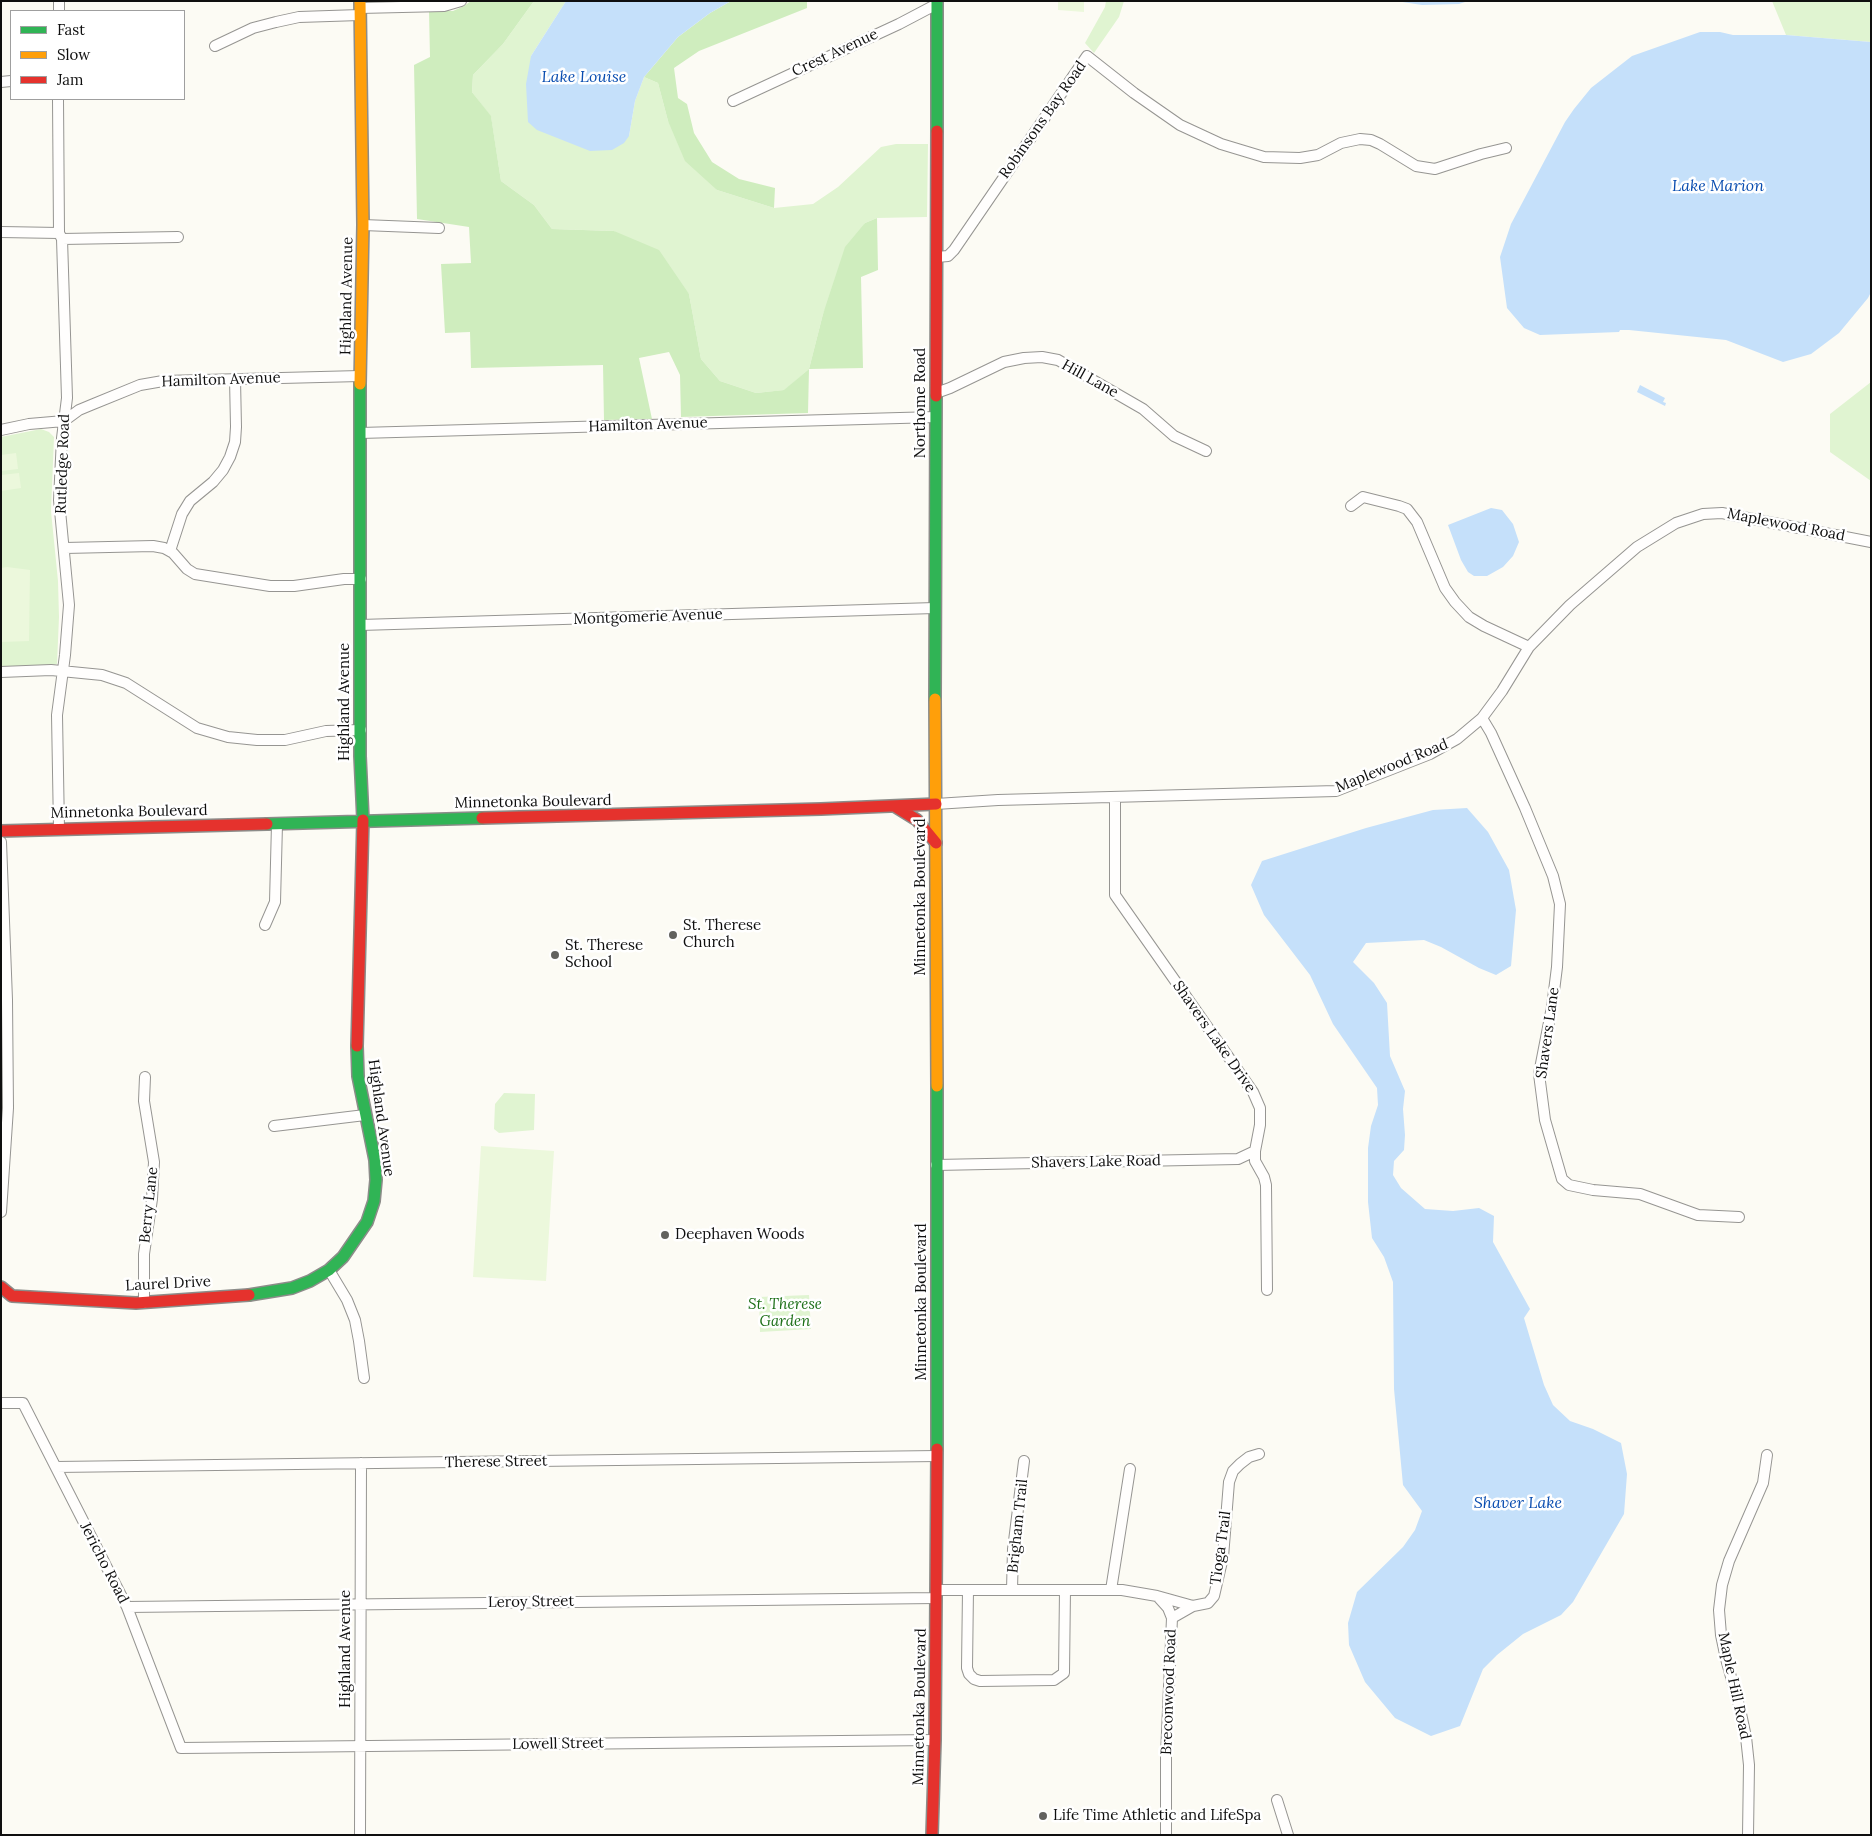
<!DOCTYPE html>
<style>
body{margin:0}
#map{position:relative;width:1872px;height:1836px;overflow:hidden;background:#fcfbf4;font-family:Lora,serif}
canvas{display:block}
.frame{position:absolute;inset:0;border:2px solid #0f0f0f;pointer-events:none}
.legend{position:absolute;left:10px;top:10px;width:175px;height:90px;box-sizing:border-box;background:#fff;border:1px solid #9f9f9f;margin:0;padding:6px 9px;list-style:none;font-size:15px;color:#0f0f0f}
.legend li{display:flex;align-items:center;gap:10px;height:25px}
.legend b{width:25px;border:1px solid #9f9f9f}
</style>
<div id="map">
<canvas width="1872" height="1836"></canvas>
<div class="frame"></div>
<ul class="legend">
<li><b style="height:6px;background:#30b455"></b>Fast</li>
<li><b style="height:6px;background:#ff9f0a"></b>Slow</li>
<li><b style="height:6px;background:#e5322d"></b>Jam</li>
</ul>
</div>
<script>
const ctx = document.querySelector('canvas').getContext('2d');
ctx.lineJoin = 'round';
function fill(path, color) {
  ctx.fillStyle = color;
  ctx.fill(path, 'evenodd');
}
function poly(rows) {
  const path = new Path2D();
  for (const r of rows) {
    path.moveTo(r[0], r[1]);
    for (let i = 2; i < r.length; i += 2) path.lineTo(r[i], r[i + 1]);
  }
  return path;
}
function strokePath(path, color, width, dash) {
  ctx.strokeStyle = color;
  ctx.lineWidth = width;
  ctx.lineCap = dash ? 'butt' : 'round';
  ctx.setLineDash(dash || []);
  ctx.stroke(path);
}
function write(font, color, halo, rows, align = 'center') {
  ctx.font = font + ' Lora,serif';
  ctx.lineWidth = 5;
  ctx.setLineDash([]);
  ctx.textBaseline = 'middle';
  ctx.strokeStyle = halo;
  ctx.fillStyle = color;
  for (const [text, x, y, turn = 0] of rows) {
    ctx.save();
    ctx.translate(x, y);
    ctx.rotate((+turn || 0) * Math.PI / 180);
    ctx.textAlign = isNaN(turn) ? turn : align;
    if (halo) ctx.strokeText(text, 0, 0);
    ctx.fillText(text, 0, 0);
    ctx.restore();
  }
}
fill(poly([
 [534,1,566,1,531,56,629,136,635,101,644,77,658,83,668,121,717,190,774,208,813,204,838,187,881,147,896,144,928,144,927,217,877,218,865,223,823,314,809,369,785,390,756,393,720,381,701,359,689,294,614,231,552,229,534,205,501,181,491,117,472,92,473,75,503,44],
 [1106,1,1124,1,1119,17,1094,53,1085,43,1105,7],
 [1772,1,1871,1,1871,42,1786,35],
 [1871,382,1871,481,1830,452,1830,414],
 [41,429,49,432,54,437,51,511,58,581,59,617,57,664,51,666,1,667,1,437],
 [504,1093,535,1094,534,1130,499,1133,494,1129,495,1104],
 [809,1295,811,1329,760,1332,759,1297]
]), '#e0f4d1');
fill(poly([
 [471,1,534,1,503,44,473,75,472,92,491,116,501,181,534,205,552,229,614,231,659,250,689,294,701,359,720,381,756,393,784,390,809,369,823,314,845,247,865,223,877,218,878,270,861,277,863,368,809,369,808,413,681,417,680,375,669,352,639,358,652,419,604,420,603,365,471,368,470,332,445,333,441,264,471,263,469,227,417,219,414,65,430,57,429,11,453,11,464,6],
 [731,1,807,1,807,8,699,51,674,68,678,98,687,104,694,133,712,162,739,179,775,188,774,208,717,190,685,161,668,121,658,83,644,77,678,37,710,13]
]), '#cfedbe');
fill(poly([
 [1058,1,1084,1,1084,12,1058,10],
 [16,453,18,469,1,471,1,455],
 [19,473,21,488,1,491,1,475],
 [7,567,30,570,29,641,1,642,1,568],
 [481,1146,554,1151,546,1281,473,1277]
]), '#ecf8dc');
fill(poly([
 [566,1,731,1,710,13,678,37,644,77,635,101,629,136,624,143,612,150,590,151,537,130,528,122,526,84,531,56],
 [1396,1,1468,1,1459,4,1422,5],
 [1700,32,1720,32,1733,35,1786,35,1871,42,1871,292,1868,298,1839,333,1811,354,1783,362,1726,340,1629,330,1620,330,1619,332,1540,335,1524,328,1507,308,1500,257,1511,224,1565,122,1574,109,1591,88,1632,56],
 [1640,385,1665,398,1663,402,1666,403,1665,406,1637,392],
 [1491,508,1502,510,1513,524,1519,542,1513,556,1503,567,1487,576,1474,576,1468,572,1461,560,1448,525],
 [1467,808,1488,832,1509,870,1516,910,1511,966,1496,975,1479,968,1441,947,1424,940,1366,943,1353,962,1374,983,1387,1003,1390,1056,1405,1091,1403,1109,1405,1135,1404,1150,1394,1161,1393,1175,1401,1188,1425,1209,1453,1211,1479,1208,1494,1216,1493,1242,1530,1309,1524,1318,1544,1385,1553,1405,1570,1421,1593,1429,1621,1443,1627,1474,1624,1514,1573,1602,1561,1615,1523,1634,1497,1655,1483,1669,1460,1726,1431,1736,1395,1718,1365,1682,1349,1645,1348,1623,1357,1592,1403,1547,1415,1530,1422,1511,1403,1485,1394,1389,1393,1282,1384,1257,1372,1238,1368,1202,1368,1148,1371,1126,1378,1105,1377,1088,1333,1024,1310,975,1264,915,1251,885,1262,861,1366,828,1433,810]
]), '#c5e0fa');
const street = poly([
 [360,8,444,6,461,1],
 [59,11,59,1],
 [215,46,253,28,276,22,299,17,360,15],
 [1,82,11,81],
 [58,99,59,233,62,239,67,398,62,438,59,500,69,605,65,655,57,715,59,829],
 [733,101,899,24,937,4],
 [363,225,439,228],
 [1,232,59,233],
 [62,239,178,237],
 [937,257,948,256,954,250,1087,56,1134,93,1180,125,1221,144,1264,157,1300,158,1318,155,1341,143,1360,139,1371,140,1380,144,1416,166,1435,169,1481,154,1506,148],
 [936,393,950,388,1004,362,1024,358,1042,357,1058,360,1143,409,1174,436,1206,451],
 [1,430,29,424,64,421,79,410,91,405,140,385,163,381,360,376],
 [360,433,936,417],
 [1351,506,1363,497,1399,506,1407,509,1417,522,1445,588,1455,602,1469,617,1484,626,1529,647],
 [65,548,153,546,164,548,173,553,187,569,195,574,270,586,294,586,344,579,361,579],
 [170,551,182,514,190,501,213,482,223,470,230,457,235,442,236,427,235,379],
 [360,625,935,608],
 [1,672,51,670,102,675,126,683,197,728,228,737,257,740,285,740,326,731,361,730],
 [1482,718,1491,733,1525,808,1553,876,1560,904,1557,967,1552,1007,1539,1074,1545,1120,1562,1179,1569,1185,1593,1190,1640,1194,1698,1215,1739,1217],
 [1115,798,1115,895,1253,1092,1260,1108,1260,1125,1255,1151,1255,1161,1264,1177,1266,1185,1267,1290],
 [936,804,998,800,1336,791,1430,754,1457,739,1482,718,1502,691,1529,647,1570,605,1637,547,1676,523,1703,514,1722,513,1871,542],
 [1,842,7,1000,8,1108,1,1212],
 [265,925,275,902,277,824],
 [274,1126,365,1115],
 [936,1165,1238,1159,1255,1151],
 [329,1270,347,1300,355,1320,359,1341,364,1378],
 [144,1303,144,1254,152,1199,154,1162,144,1101,145,1077],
 [1,1403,23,1403,127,1607,181,1748,935,1740],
 [56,1467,937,1456],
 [936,1590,1122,1590,1157,1596,1193,1606,1208,1603,1214,1596,1223,1557,1229,1482,1233,1471,1240,1464,1249,1457,1259,1454],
 [968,1590,967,1668,969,1674,974,1679,980,1681,1054,1680,1064,1673,1065,1590],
 [1012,1590,1013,1549,1024,1461],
 [1111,1590,1130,1469],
 [1159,1598,1168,1608,1172,1618,1166,1755,1166,1835],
 [127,1607,936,1598],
 [1172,1618,1193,1606],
 [1277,1800,1288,1835],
 [360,1835,361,1463],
 [1748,1835,1749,1765,1746,1737,1740,1709,1726,1659,1721,1635,1719,1610,1722,1585,1729,1561,1763,1483,1767,1455]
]);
const fast = poly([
 [937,131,937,1],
 [360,384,360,756,363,820],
 [935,699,936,396],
 [267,824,482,818],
 [937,1086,937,1449],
 [249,1295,292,1288,310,1281,329,1270,343,1257,367,1222,374,1201,376,1180,375,1160,358,1076,357,1046]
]);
const slow = poly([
 [360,1,363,225,360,384],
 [935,699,937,1086]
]);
const jam = poly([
 [936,396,937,131],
 [896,807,917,820,936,843],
 [482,818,821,809,936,804],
 [1,831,267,824],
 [357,1046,363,820],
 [1,1287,12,1296,136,1303,249,1295],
 [932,1835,935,1740,937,1449]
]);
strokePath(street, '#969592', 12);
strokePath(fast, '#8c8c89', 14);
strokePath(slow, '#8c8c89', 14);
strokePath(jam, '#8c8c89', 14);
strokePath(street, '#fffefd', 10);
strokePath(fast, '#30b455', 11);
strokePath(slow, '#ff9f0a', 11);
strokePath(jam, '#e5322d', 11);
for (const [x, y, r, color] of [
 [673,935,5,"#62625f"],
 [555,955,5,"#62625f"],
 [665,1235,5,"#62625f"],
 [1043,1816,5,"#62625f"]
]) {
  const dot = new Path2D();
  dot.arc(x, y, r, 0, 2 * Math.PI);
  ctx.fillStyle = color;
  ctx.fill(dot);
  strokePath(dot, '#fff', 2);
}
write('15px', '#0f0f0f', '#fff', [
 ["Crest Avenue",835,53,-25],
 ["Robinsons Bay Road",1043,120,-55],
 ["Highland Avenue",347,296,-89],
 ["Hill Lane",1090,379,29],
 ["Hamilton Avenue",221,380,-2],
 ["Northome Road",921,403,-90],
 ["Hamilton Avenue",648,425,-2],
 ["Rutledge Road",63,464,-88],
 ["Maplewood Road",1786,525,11],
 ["Montgomerie Avenue",648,617,-2],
 ["Highland Avenue",345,702,-90],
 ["Maplewood Road",1392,766,-22],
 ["Minnetonka Boulevard",533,802,-1],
 ["Minnetonka Boulevard",129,812,-1],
 ["Minnetonka Boulevard",921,897,-90],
 ["Shavers Lane",1548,1033,-82],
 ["Shavers Lake Drive",1214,1037,55],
 ["Highland Avenue",381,1118,82],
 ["Shavers Lake Road",1096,1162,-1],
 ["Berry Lane",149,1205,-84],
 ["Laurel Drive",168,1284,-3],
 ["Minnetonka Boulevard",922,1302,-90],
 ["Therese Street",496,1462,-1],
 ["Brigham Trail",1018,1526,-84],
 ["Tioga Trail",1221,1548,-82],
 ["Jericho Road",104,1563,63],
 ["Leroy Street",531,1602,-1],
 ["Highland Avenue",346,1649,-90],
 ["Maple Hill Road",1734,1686,78],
 ["Breconwood Road",1169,1692,-88],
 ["Minnetonka Boulevard",920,1707,-89],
 ["Lowell Street",558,1744,-1]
]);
write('15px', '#0f0f0f', '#fff', [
 ["St. Therese",683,926],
 ["Church",683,943],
 ["St. Therese",565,946],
 ["School",565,963],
 ["Deephaven Woods",675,1235],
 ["Life Time Athletic and LifeSpa",1053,1816]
], 'left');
write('italic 15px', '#1c6f17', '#fff', [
 ["St. Therese",785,1305],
 ["Garden",785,1322]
]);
write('italic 16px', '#094db0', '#fff', [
 ["Lake Louise",584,77],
 ["Lake Marion",1718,186],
 ["Shaver Lake",1518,1503]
]);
</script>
